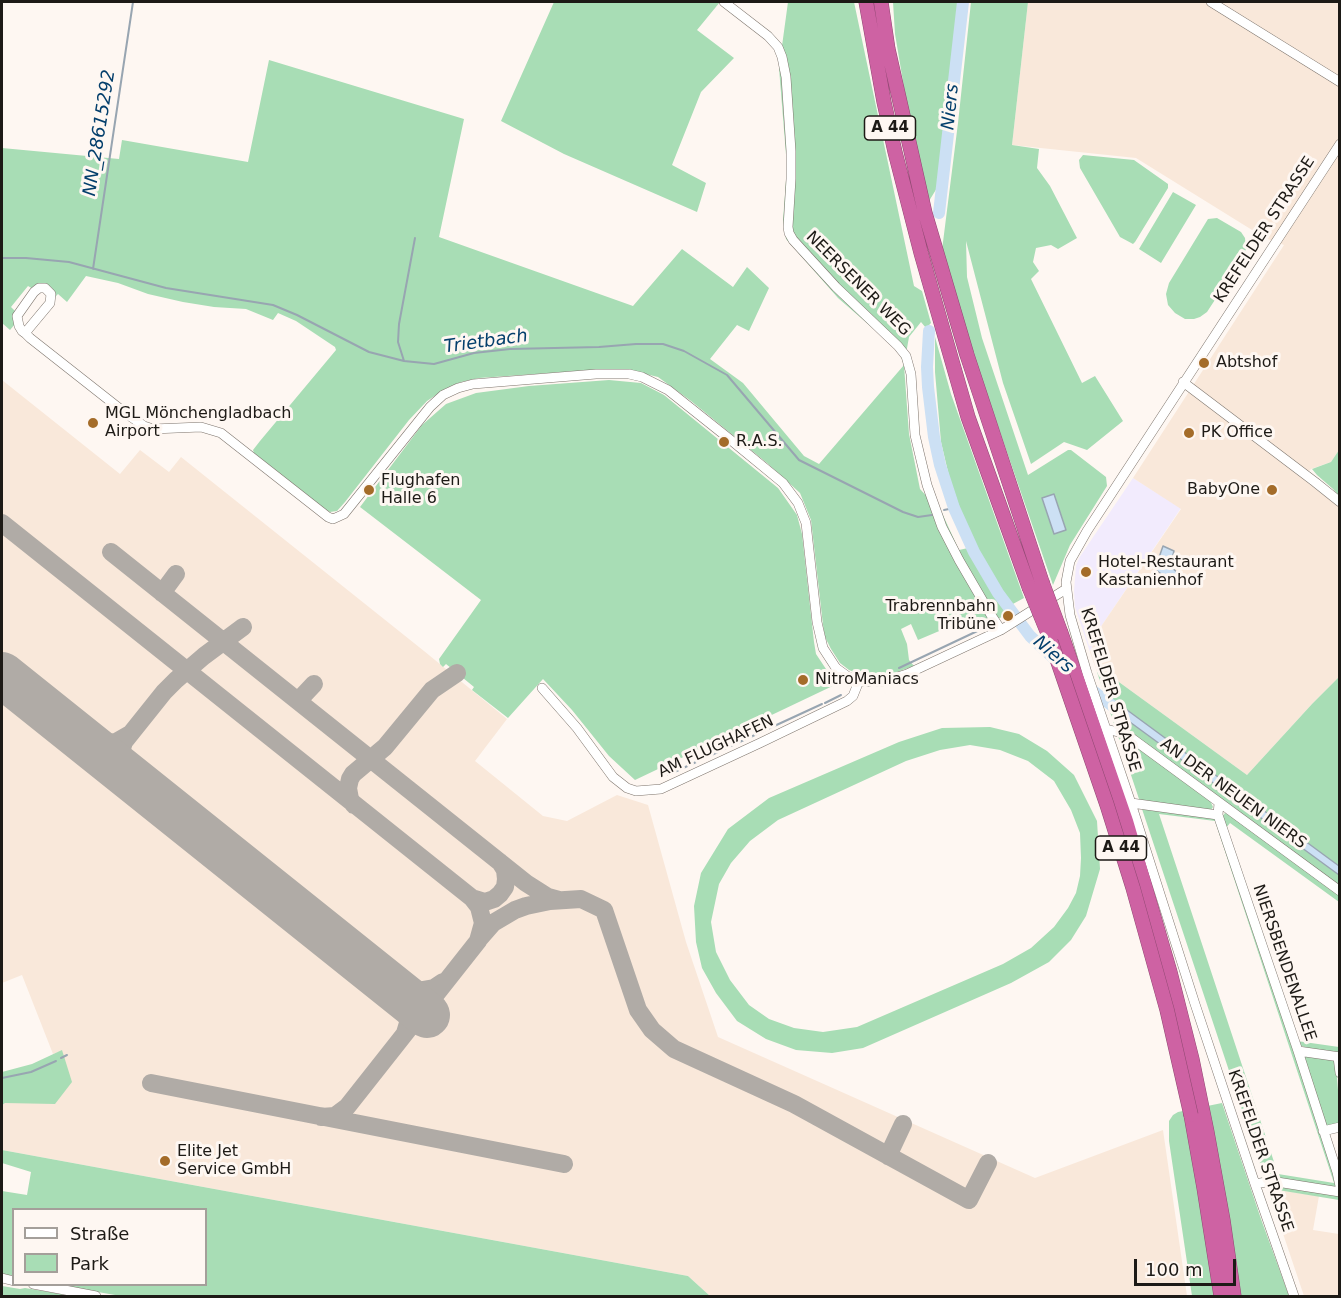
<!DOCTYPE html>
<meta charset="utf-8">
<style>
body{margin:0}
#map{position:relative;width:1341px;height:1298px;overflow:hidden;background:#fef7f2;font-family:"DejaVu Sans",sans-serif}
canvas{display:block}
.frame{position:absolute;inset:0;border:3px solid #1d1a16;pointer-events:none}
.legend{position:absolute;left:12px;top:1208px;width:195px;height:78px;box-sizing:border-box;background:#fef7f2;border:2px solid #a49f9a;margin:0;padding:8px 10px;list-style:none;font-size:18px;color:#1d1a16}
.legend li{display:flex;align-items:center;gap:12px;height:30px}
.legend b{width:30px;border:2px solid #a49f9a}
.scale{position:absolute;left:1134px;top:1259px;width:102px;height:27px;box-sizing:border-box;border:3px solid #1d1a16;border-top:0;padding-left:8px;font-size:18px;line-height:21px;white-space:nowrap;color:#1d1a16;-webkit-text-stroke:4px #fef7f2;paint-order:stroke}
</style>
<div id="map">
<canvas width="1341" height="1298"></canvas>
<div class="frame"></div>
<ul class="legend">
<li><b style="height:8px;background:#fff"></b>Straße</li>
<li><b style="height:16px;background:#a8ddb5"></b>Park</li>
</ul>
<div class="scale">100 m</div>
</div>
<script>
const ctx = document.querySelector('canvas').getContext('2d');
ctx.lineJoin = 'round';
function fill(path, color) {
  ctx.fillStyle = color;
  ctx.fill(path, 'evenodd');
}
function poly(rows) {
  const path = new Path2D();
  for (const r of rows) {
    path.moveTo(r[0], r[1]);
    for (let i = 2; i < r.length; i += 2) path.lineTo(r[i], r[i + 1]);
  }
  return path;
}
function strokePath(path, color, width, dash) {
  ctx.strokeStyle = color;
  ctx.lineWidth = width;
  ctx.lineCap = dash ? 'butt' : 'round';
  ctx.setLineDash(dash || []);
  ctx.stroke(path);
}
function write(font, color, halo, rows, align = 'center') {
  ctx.font = font + ' "DejaVu Sans",sans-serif';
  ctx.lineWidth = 6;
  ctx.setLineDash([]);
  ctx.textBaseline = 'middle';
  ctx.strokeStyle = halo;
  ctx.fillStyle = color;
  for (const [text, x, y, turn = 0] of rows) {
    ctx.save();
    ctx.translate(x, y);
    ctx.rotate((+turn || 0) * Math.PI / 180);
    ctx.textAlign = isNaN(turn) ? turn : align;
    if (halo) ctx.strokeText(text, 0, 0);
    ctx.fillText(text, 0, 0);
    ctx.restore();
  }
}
fill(poly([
 [1133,478,1181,508,1102,625,1090,652,1075,607,1074,591,1076,566,1079,558]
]), '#f2ebfd');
fill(poly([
 [1028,2,1339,2,1339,450,1331,462,1311,469,1302,478,1339,507,1339,677,1312,704,1247,775,1101,669,1097,672,1090,652,1102,625,1181,509,1133,478,1284,245,1265,238,1136,158,1012,145],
 [2,380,120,474,140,450,169,472,181,457,424,651,507,719,475,761,543,816,567,821,617,795,648,805,686,942,718,1037,1035,1178,1163,1130,1187,1296,710,1296,688,1276,2,1150,2,1105,62,1051,53,1054,22,975,2,983],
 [1278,1190,1319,1196,1313,1230,1339,1234,1339,1296,1304,1296,1272,1201,1272,1195]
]), '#f9e8da');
fill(poly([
 [554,2,720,2,697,30,734,58,701,92,672,165,706,183,697,212,564,154,501,121],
 [788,2,854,2,914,286,922,291,931,323,926,328,921,322,909,337,904,365,909,434,920,489,932,502,934,511,942,513,959,550,968,548,1011,612,998,619,970,618,918,640,911,624,901,629,907,644,909,660,914,666,891,674,868,676,859,674,849,670,840,663,831,649,825,637,823,625,811,520,800,493,767,463,691,401,658,377,633,371,607,369,479,378,461,382,445,389,427,401,409,420,345,502,337,511,330,512,326,510,254,453,253,450,260,441,336,350,335,347,296,321,278,313,273,320,246,309,214,307,183,302,148,294,118,283,86,276,67,302,58,294,55,297,54,291,51,287,47,285,33,289,28,286,11,307,15,311,15,324,10,330,2,323,2,148,119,159,122,140,248,162,269,60,464,119,439,237,633,306,682,249,733,287,747,267,769,288,749,331,737,325,710,359,743,383,804,456,819,464,904,365,899,351,838,298,786,239,783,220,787,167,779,68],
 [893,2,960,2,946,133,937,188,929,201,908,111,895,34],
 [971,2,1028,2,1012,145,1039,149,1037,168,1050,186,1077,238,1058,249,1051,245,1036,248,1033,262,1039,271,1031,279,1082,383,1095,376,1123,421,1087,450,1064,442,1031,464,1003,383,966,241,967,277,982,338,1028,475,1068,450,1071,450,1106,477,1107,486,1070,545,1053,585,981,377,942,250,958,123],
 [1083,155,1134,160,1168,184,1168,188,1135,242,1133,244,1120,237,1080,168,1079,160],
 [1173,192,1196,205,1161,263,1139,249],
 [1217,218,1241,232,1245,238,1246,249,1243,257,1207,312,1200,317,1194,319,1185,319,1175,313,1168,305,1166,294,1169,283,1208,219],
 [935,337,951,394,1024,598,1011,605,998,588,978,550,960,509,949,476,941,442,935,372],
 [609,380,641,383,664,395,778,488,797,515,802,534,814,642,816,654,826,669,841,682,635,780,609,756,572,710,543,679,508,718,472,690,474,687,446,664,443,667,440,664,439,659,481,600,360,507,422,425,446,404,476,393,529,386],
 [1339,450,1339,496,1333,489,1317,475,1312,469,1331,462],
 [1101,669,1247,775,1312,704,1339,677,1339,866,1104,693,1097,672],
 [1108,706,1339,875,1339,888,1115,727],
 [990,727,1019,734,1047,751,1074,775,1097,821,1100,869,1086,916,1071,940,1049,962,1011,983,863,1048,832,1053,796,1050,766,1039,737,1021,716,993,702,968,696,942,694,906,701,873,728,829,769,798,899,742,942,728],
 [970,745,1000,750,1028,761,1054,781,1071,810,1080,833,1081,858,1080,876,1076,893,1068,908,1054,927,1031,948,1003,964,857,1027,823,1032,794,1028,769,1019,749,1005,730,980,716,952,711,922,719,884,731,863,750,841,778,820,906,761,940,750],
 [1118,736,1121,736,1209,798,1213,807,1211,810,1140,802],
 [1145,808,1214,817,1217,821,1337,1182,1337,1184,1334,1187,1264,1176,1142,809],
 [1159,814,1215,821,1334,1183,1278,1174],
 [1225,813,1232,815,1339,894,1339,902,1230,823,1226,828,1297,1041,1339,1047,1339,1054,1305,1050,1305,1047,1298,1045,1222,817],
 [62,1050,72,1082,55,1104,5,1103,2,1105,2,1072,32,1064],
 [1308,1055,1335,1060,1336,1065,1339,1103,1339,1124,1327,1128,1302,1058],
 [1222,1103,1261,1219,1289,1296,1192,1296,1169,1141,1169,1121,1173,1115,1178,1112],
 [2,1150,688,1276,710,1296,121,1296,57,1285,206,1284,206,1210,14,1210,13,1276,2,1274,2,1191,27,1195,31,1172,2,1163],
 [1281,1186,1339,1196,1339,1200,1278,1190,1272,1195,1272,1201,1269,1192,1275,1187],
 [2,1286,20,1289,25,1288,73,1296,2,1296]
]), '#a8ddb5');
const water = poly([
 [1054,494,1066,530,1054,534,1042,498,1054,494],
 [1163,546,1174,551,1170,566,1179,574,1171,582,1155,569,1163,546],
 [1104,693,1339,866,1339,875,1108,706,1104,693]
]);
fill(water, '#cce0f4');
strokePath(water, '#98a5b1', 1.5);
strokePath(poly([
 [2,258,26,258,69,262,166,288,273,305,297,315,369,352,404,361,434,364,474,353,510,349,599,347,636,344,663,344,684,351,727,375,799,460,903,512,918,517,932,515],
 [93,269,133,2],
 [404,361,398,342,399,324,415,238],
 [944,510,954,508],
 [899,668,988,626],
 [825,703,841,695],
 [668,775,822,704],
 [61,1058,67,1055],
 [2,1078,31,1072,56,1061]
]), '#98a5b1', 2);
strokePath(poly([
 [939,213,963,2],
 [929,331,927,367,928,387,934,437,940,465,954,508,974,552,998,593,1030,636,1058,662],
 [1088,687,1119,711]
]), '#cce0f4', 12);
strokePath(poly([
 [2,523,472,898,479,907,483,923,478,941,347,1107,335,1116,321,1117],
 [111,552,526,883,548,897,559,900],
 [162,593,176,574],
 [298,701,314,684],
 [74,733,92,742,104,744,116,742,130,734],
 [129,777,121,762,121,752,124,742,164,692,176,680,204,656,243,627],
 [354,805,350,799,348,788,350,779,353,774,385,747,432,690,457,673],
 [472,898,485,902,494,899,500,894,505,887,506,879,505,870,500,862],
 [479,939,493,923,515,910,526,906,550,901,581,899,604,910,638,1010,652,1030,674,1049,794,1104,969,1200,988,1163],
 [391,986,405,990,417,991,434,988,443,982],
 [391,986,407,1013,408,1023,405,1033],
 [151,1083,564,1164],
 [888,1156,903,1124]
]), '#b0aba6', 18);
strokePath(poly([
 [2,675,427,1015]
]), '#b0aba6', 46);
const minor = poly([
 [724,2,768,36,778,47,782,57,786,77,791,151,791,179,788,227,789,233,793,240,836,287,898,346,906,356,911,374,915,435,927,485,942,527,959,560,991,615,1001,630],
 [1211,2,1340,82],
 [25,333,50,303,51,294,45,288,39,288,34,292,17,316,19,326,22,331,26,334,30,338,124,412,144,426,153,429,201,427,221,433,328,517,333,519,344,514,430,407,443,395,458,388,473,384,596,374,629,374,642,377,668,390,732,441,783,483,798,503,806,523,817,622,823,648,836,668,847,676,859,681,872,682,885,681,907,674,1001,630,1066,589],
 [1183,382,1315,482,1340,502],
 [542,688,577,728,613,777,627,788,636,791,661,789,760,743,847,701,853,696,859,681],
 [1106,729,1126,734,1340,891],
 [1131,803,1218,815],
 [1219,803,1218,815,1298,1051,1337,1172,1340,1186],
 [1298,1051,1340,1057],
 [1338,1057,1340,1073],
 [1323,1131,1340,1127],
 [1255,1184,1266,1182,1277,1182,1340,1192],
 [2,1278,14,1281],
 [33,1284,96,1296],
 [1294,1296,1255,1184,1195,1004,1131,803,1087,673,1070,615,1066,582,1070,561,1087,531,1340,144]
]);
const highway = poly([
 [866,2,884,102,895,152,921,253,968,417,1029,587],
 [881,2,888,49,925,213,967,355,1042,582],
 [1061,633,1126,821,1170,972,1192,1059,1207,1132,1223,1220,1234,1296],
 [1191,1115,1204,1188,1221,1296]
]);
strokePath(minor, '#7e756d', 10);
strokePath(highway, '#904972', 15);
strokePath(minor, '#fff', 9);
strokePath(highway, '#ce62a3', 14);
const highwayBridge = poly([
 [1042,582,1061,633],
 [1029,587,1049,636,1107,805,1133,888,1167,1010,1191,1115]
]);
strokePath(highwayBridge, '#904972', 15, []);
strokePath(highwayBridge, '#ce62a3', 14);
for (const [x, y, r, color] of [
 [1204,363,6,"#a46c29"],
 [93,423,6,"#a46c29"],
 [1189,433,6,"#a46c29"],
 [724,442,6,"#a46c29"],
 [369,490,6,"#a46c29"],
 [1272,490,6,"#a46c29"],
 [1086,572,6,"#a46c29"],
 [1008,616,6,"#a46c29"],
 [803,680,6,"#a46c29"],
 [165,1161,6,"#a46c29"]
]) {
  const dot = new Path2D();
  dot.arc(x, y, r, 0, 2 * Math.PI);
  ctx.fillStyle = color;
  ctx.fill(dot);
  strokePath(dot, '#fef7f2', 2);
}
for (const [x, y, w] of [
 [890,128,51],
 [1121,848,51]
]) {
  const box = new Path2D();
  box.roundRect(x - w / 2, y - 12, w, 24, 4.5);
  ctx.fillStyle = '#fef7f2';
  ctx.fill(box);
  strokePath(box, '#1d1a16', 1.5);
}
write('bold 15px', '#1d1a16', null, [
 ["A 44",890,128],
 ["A 44",1121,848]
]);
write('16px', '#1d1a16', '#fef7f2', [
 ["KREFELDER STRASSE",1265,230,-57],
 ["NEERSENER WEG",858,284,45],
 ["KREFELDER STRASSE",1110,690,73],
 ["AM FLUGHAFEN",716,747,-25],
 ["AN DER NEUEN NIERS",1233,794,36],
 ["NIERSBENDENALLEE",1284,963,71],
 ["KREFELDER STRASSE",1260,1151,71]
]);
write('16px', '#1d1a16', '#fef7f2', [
 ["Abtshof",1216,363],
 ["MGL Mönchengladbach",105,414],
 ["Airport",105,432],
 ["PK Office",1201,433],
 ["R.A.S.",736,442],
 ["Flughafen",381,481],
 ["Halle 6",381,499],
 ["BabyOne",1260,490,"right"],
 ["Hotel-Restaurant",1098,563],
 ["Kastanienhof",1098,581],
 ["Trabrennbahn",996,607,"right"],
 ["Tribüne",996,625,"right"],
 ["NitroManiacs",815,680],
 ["Elite Jet",177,1152],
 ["Service GmbH",177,1170]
], 'left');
write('italic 18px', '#043f6c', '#fef7f2', [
 ["Niers",951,107,-84],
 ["NN_28615292",100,133,-81],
 ["Trietbach",486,342,-8],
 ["Niers",1053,655,41]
]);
</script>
